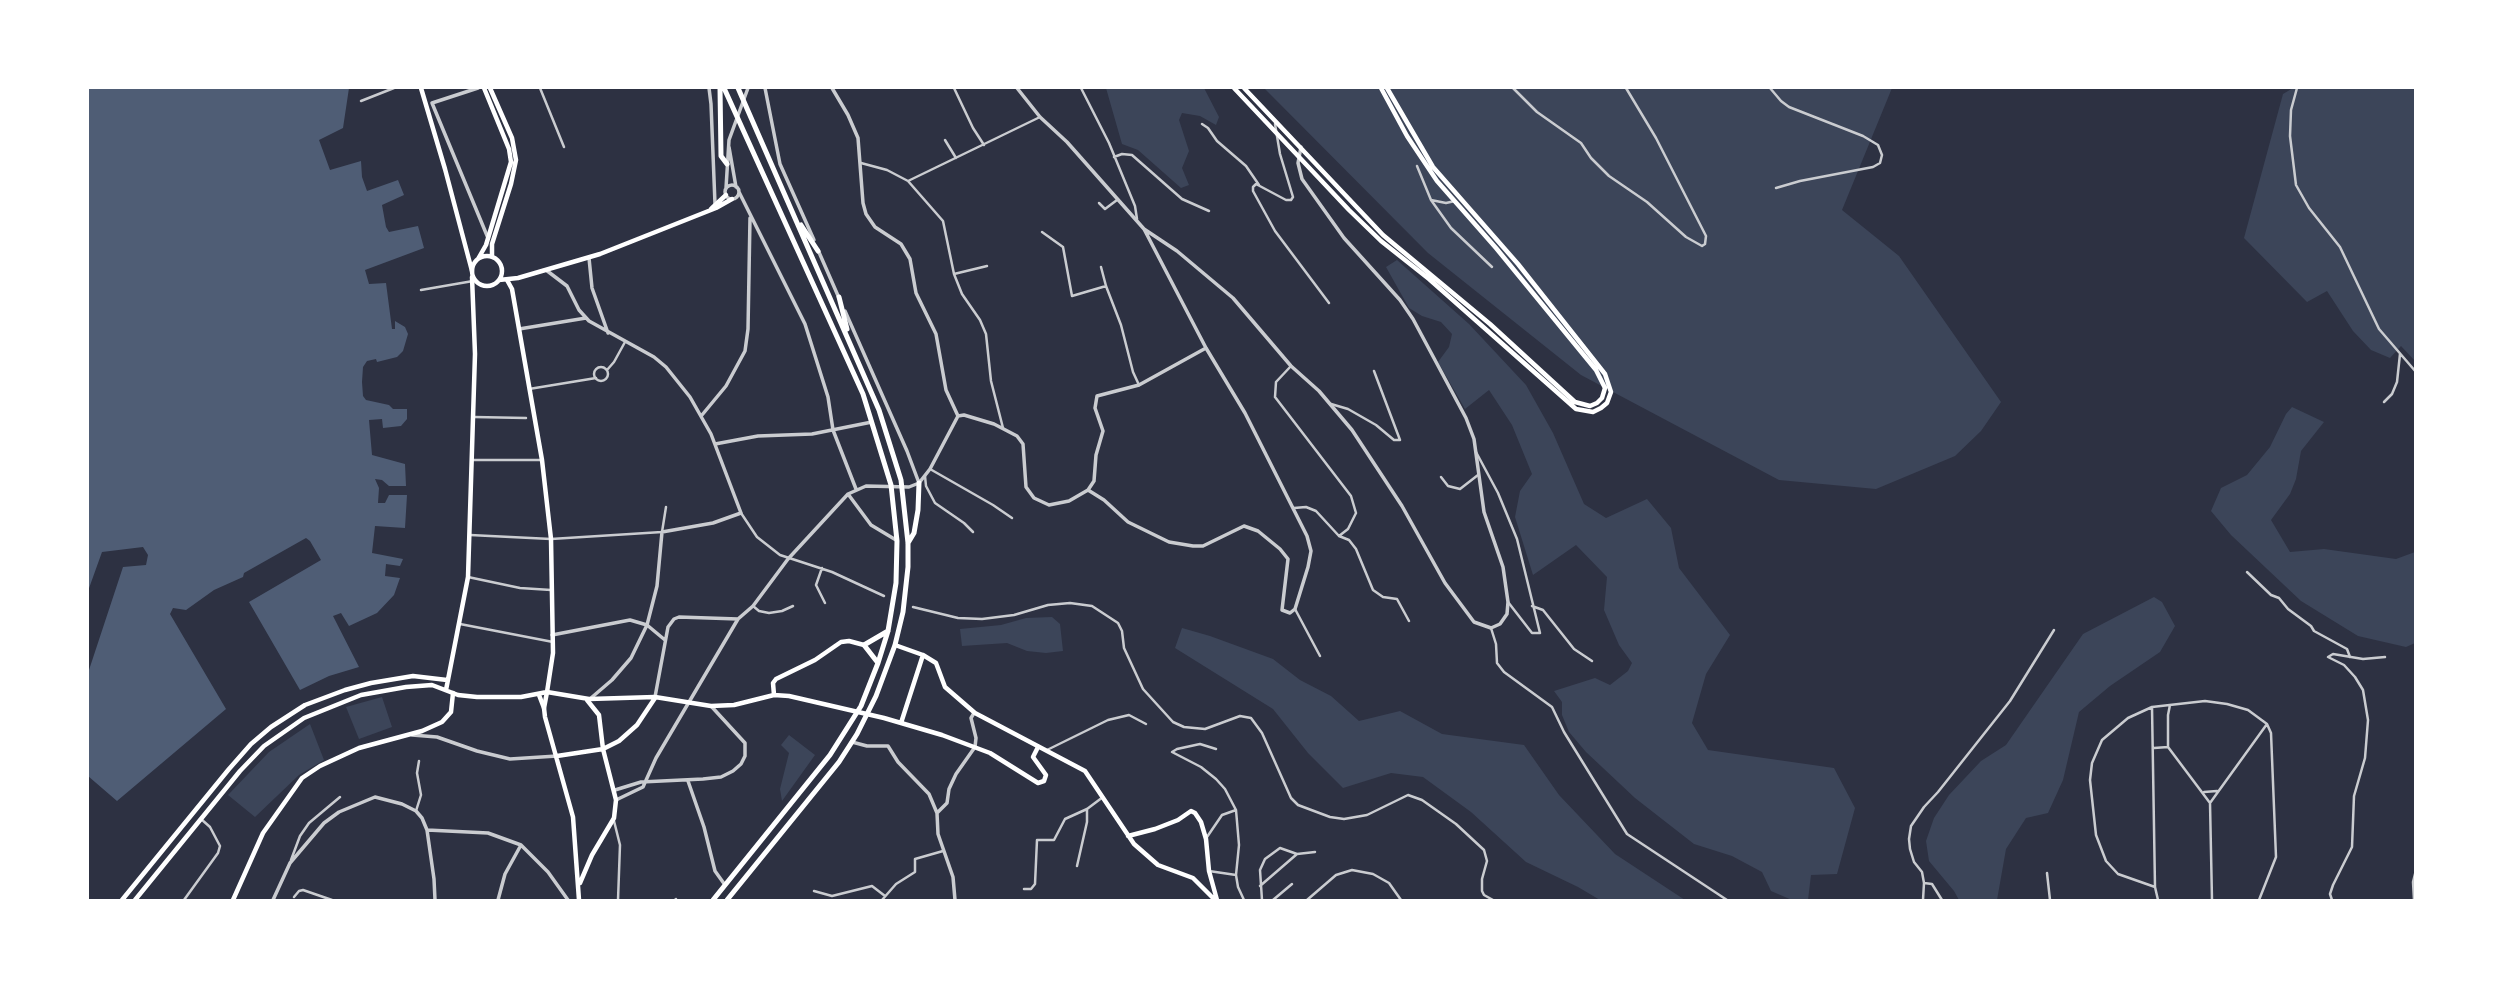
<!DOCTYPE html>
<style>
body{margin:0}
#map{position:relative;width:2503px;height:988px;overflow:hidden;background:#2d3142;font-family:"Varela Round",sans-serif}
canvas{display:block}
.frame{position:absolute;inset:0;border:89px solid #fff;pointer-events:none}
</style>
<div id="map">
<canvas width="2503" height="988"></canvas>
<div class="frame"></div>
</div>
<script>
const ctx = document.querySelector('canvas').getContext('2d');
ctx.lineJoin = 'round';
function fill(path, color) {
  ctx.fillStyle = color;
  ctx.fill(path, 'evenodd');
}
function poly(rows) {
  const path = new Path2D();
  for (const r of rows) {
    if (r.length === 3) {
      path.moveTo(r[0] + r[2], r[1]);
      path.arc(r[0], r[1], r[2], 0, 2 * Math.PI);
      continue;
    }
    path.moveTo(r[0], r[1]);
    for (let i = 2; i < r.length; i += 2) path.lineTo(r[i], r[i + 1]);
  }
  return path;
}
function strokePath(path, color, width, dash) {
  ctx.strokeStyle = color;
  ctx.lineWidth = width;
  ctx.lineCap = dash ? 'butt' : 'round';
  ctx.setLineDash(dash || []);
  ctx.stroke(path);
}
fill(poly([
 [1106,88,1204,88,1219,117,1216,125,1200,116,1182,113,1179,120,1189,151,1182,168,1189,185,1181,188,1138,150,1122,144],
 [1264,88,1892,88,1842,210,1899,256,2001,402,1981,431,1955,456,1876,489,1779,480,1581,375,1428,253],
 [2293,88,2415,88,2415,361,2401,346,2390,358,2371,350,2353,331,2327,291,2307,302,2244,238,2283,94],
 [1397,260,1469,324,1526,385,1553,433,1584,504,1606,518,1647,499,1671,528,1679,568,1730,635,1706,674,1692,723,1708,750,1834,768,1855,808,1837,874,1811,875,1808,900,1792,900,1771,891,1762,872,1732,856,1694,844,1635,798,1586,752,1569,732,1562,715,1562,702,1554,691,1595,678,1610,685,1628,671,1632,663,1619,645,1604,610,1607,577,1576,545,1533,575,1515,517,1520,491,1532,474,1512,425,1489,390,1465,409,1438,362,1449,347,1452,334,1441,322,1422,316,1409,308,1386,267],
 [2292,407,2324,422,2301,451,2296,479,2290,494,2271,520,2290,552,2324,549,2396,559,2415,552,2415,643,2406,647,2358,636,2301,601,2231,535,2211,511,2221,488,2247,475,2270,447,2286,414],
 [2154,597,2162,602,2175,626,2160,652,2110,686,2079,712,2063,780,2048,813,2026,818,2006,849,1997,900,1959,900,1954,891,1929,861,1926,841,1934,818,1949,795,1981,761,2006,745,2083,634],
 [1052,617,1060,624,1063,651,1046,653,1027,651,1007,643,962,646,960,629,1001,625,1026,618],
 [1182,628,1210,636,1273,659,1300,680,1331,696,1359,721,1400,711,1442,734,1524,745,1559,795,1615,854,1685,900,1600,900,1578,887,1526,862,1471,812,1423,777,1391,773,1343,788,1308,753,1273,709,1175,648],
 [382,697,392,727,359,739,346,707],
 [310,724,324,760,299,775,255,817,228,795,269,752],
 [789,735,815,755,782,801,780,789,789,753,781,745]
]), '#3c4559');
fill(poly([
 [88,88,349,88,343,128,319,140,330,170,361,161,362,177,367,191,398,180,404,195,382,205,386,227,389,232,418,226,424,248,365,270,369,284,386,283,392,329,395,329,395,321,405,327,408,334,403,351,397,357,377,362,376,359,367,361,363,367,362,382,363,396,366,400,389,405,393,409,407,409,407,419,401,426,383,428,382,419,369,420,372,455,405,464,406,486,389,486,382,480,375,479,379,488,378,503,385,503,389,495,407,495,405,528,375,526,372,553,403,559,400,566,386,564,385,576,400,578,394,595,377,613,349,626,341,613,333,616,359,667,329,676,300,690,249,602,321,560,310,541,306,538,244,573,243,577,214,590,186,610,173,608,170,614,226,709,117,801,88,776,88,673,123,567,146,565,148,555,143,547,102,552,88,591]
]), '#4f5d75');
strokePath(poly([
 [540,88,564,147],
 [954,88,973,128,984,145],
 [1081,88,1109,143,1135,206,1137,219],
 [1513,88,1537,112,1581,143,1591,158,1609,176,1647,202,1686,237,1702,246,1705,244,1706,236,1656,138,1626,88],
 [1770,88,1781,101,1789,107,1863,136,1878,145,1882,155,1880,163,1873,167,1800,181,1776,188],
 [2297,88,2291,110,2290,136,2296,185,2309,208,2340,247,2379,329,2416,372],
 [361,101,394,88],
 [1202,124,1208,128,1217,141,1246,166,1259,185],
 [1275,124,1280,154,1293,197,1291,200,1286,200,1256,184,1253,187,1253,191,1275,231,1329,303],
 [945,140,956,158],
 [1114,157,1122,154,1132,155,1182,199,1209,211],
 [861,163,887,170,908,181,943,221,954,274,962,294,980,320,986,334,991,381,1003,428],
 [1417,166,1431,200,1446,203,1455,201],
 [908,181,1040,117],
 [1431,200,1451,228,1492,267],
 [1099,203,1105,209,1117,200],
 [1042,232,1063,247,1072,296,1106,286],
 [1101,267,1106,286,1121,325,1133,372,1139,385],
 [954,274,987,266],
 [421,290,473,281],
 [1291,366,1276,382,1275,397,1351,496,1356,513,1348,529,1339,536],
 [601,374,7],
 [607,370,614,362,625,342],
 [529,389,596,378],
 [2384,402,2392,394,2397,382,2400,354],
 [1331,404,1348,409,1376,425,1394,440,1400,440,1374,371],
 [474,417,526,418],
 [1476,452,1498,493,1517,539,1540,633,1532,633,1508,602],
 [472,460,542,460],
 [930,469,993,505,1012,518],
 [925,476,926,486,935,503,964,523,973,532],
 [1441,477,1448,486,1460,489,1478,475],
 [1294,508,1306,507,1316,511,1339,536,1349,540,1356,549,1373,590,1383,597,1397,599,1409,621],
 [741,513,757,537,780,555,832,572,884,596],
 [470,535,551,539,662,532,666,507],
 [822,568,816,585,825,603],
 [2247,572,2271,595,2279,598,2288,609,2311,626,2314,631,2347,649,2350,657],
 [468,577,520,588,551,590],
 [753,606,759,611,769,613,782,611,793,606],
 [1532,606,1543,610,1574,649,1592,661],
 [913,607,958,618,982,619,1014,615,1048,605,1070,603,1092,606,1118,623,1122,631,1124,648,1143,689,1173,722,1184,727,1205,729,1240,716,1251,718,1262,733,1291,798,1298,805,1330,817,1344,819,1367,815,1408,795,1422,800,1456,824,1484,850,1487,861,1482,879,1482,891,1484,895,1493,900],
 [1295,609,1320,656],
 [460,624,553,642],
 [1491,628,1496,644,1497,663,1504,672,1552,707,1564,732,1627,834,1727,900],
 [2152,707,2128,718,2102,740,2092,763,2090,780,2096,835,2106,861,2118,874,2155,887],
 [2168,747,2168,715,2170,705],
 [2154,748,2168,747,2210,803],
 [1047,750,1108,720,1129,715,1146,724],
 [2204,792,2217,791],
 [416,811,421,795,417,773,419,761],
 [614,821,620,845,618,900],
 [1207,837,1222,815,1236,810],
 [291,860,300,836,309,823,340,797],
 [1077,866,1087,822,1087,809],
 [1209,871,1236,875,1239,845,1236,810,1225,789,1216,779,1201,767,1172,752,1177,749,1200,744,1216,749],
 [2047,873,2050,900],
 [1236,875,1238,887,1244,900],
 [1924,883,1932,884,1942,900],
 [1260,886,1297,854],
 [1024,889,1031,889,1035,884,1037,840,1054,840,1065,819,1087,809,1103,797],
 [814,891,832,896,872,886,885,896],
 [294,897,299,891,303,890,332,900],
 [184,900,218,853,220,846,210,827,201,819],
 [675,900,676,899],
 [882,900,896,884,915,872,915,859,943,851],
 [1262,900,1260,870,1265,859,1280,848,1297,854,1315,852],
 [1273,900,1292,884],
 [1307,900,1336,875,1352,870,1373,874,1389,883,1401,900],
 [1923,900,1924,883,1922,872,1914,862,1910,849,1909,839,1911,826,1924,807,1938,792,2010,701,2054,630],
 [2158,900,2155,887,2152,707,2205,701,2227,704,2248,710,2267,724,2271,733,2276,857,2259,900],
 [2212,900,2210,803,2267,724],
 [2332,900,2330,894,2333,885,2352,847,2354,796,2365,758,2368,720,2363,690,2355,677,2344,665,2328,657,2333,654,2363,659,2385,657],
 [2414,900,2413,882,2416,870]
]), '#caccd0', 2.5);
strokePath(poly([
 [709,88,711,104,715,204],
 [765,88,780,164,814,240],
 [832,88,848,115,858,138,863,203,866,214,875,227,901,244,910,259,916,293,936,334,946,390,958,416],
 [1017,88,1040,117,1067,142,1144,229,1206,348,1245,413,1307,536,1311,551,1308,567,1295,609,1290,613,1282,610,1288,559,1280,549,1258,531,1244,526,1203,546,1193,546,1169,542,1128,522,1104,500,1088,490],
 [432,103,488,238],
 [432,103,478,88],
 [729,147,736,187],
 [732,192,7],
 [726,188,729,140,748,88],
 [739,192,805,324,828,397,833,430,856,489],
 [1144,229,1177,251,1233,298,1291,366,1319,391,1352,430,1402,506,1445,583,1474,622,1491,628,1500,624,1507,614,1508,602,1503,567,1484,512,1474,439,1466,418,1413,319,1400,300,1344,238,1302,179,1298,163,1301,147],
 [818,250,839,298],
 [589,258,592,288,608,333],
 [546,270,567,286,579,310,589,321,654,357,666,367,690,397,711,434,741,513,713,523,662,532,657,586,647,625,631,658,612,680,591,698],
 [845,311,907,451,919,483],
 [519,329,586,318],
 [702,415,726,386,745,351,748,329,750,218],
 [715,444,758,436,812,434,872,422],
 [848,494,871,525,896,540],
 [552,635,630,620,647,625,665,640],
 [655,697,668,627,674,619,679,617,738,619],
 [412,735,437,737,477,751,510,759,557,756],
 [852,742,867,746,888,746,898,762,929,794,937,813,938,834,953,877,955,900],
 [688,781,704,827,715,871,725,885],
 [615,790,641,782,703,779,721,777,733,771,741,764,745,756,745,743,711,706],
 [616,800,643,787,656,758,738,619,753,606,788,559,848,494,866,486,909,487,919,483,930,469,958,416,964,415,994,424,1017,436,1023,444,1026,487,1034,498,1049,505,1069,501,1088,490,1094,481,1096,455,1103,431,1095,408,1097,396,1139,385,1206,348],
 [937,813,947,803,949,789,956,774,975,747,976,738,971,718,974,713],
 [427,830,488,833,521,845,548,872,568,900],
 [273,900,290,863,324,823,339,812,375,797,402,804,416,811,422,818,427,830,434,879,435,900],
 [498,900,505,874,521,845]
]), '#caccd0', 3.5);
strokePath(poly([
 [490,88,512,138,516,160,511,184,492,244,492,257],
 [1234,88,1349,210,1381,241,1429,279,1576,409,1593,412,1601,408,1607,403,1611,392,1605,374,1518,264,1433,167,1387,88],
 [1244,88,1383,235,1490,324,1575,402,1590,406,1597,403,1602,398,1605,388,1596,370,1496,248,1437,181,1407,136,1381,88],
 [711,209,726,195],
 [487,271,15],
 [478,259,486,245,511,162,509,149,484,88],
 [499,280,518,278,600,254,716,208,732,199],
 [895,645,923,655,936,663,945,687,975,713,1085,771,1134,844,1158,865,1193,878,1215,900],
 [774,695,773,683,776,679,815,660,841,642,849,641,864,645],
 [901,723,923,655],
 [557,756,603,749,619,741,637,725,655,698],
 [1128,836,1155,829,1178,820,1191,811,1195,813,1201,822,1206,839,1209,871,1217,900],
 [580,883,592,855,614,818,616,800,603,749,599,715,587,700],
 [233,900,263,833,302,778,320,766,359,748,422,731,442,722,451,712,453,693],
 [579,900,573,817,545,717,544,708,547,692,589,699,655,697,711,706,734,705,774,695,789,696,884,718,942,735,990,753,1038,783,1044,781,1046,775,1033,757,1038,747]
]), '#fff', 4.5);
strokePath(poly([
 [421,88,445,169,472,271],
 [446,690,468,577,475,354,472,277],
 [539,695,544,708],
 [122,900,229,769,251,744,271,727,305,705,345,690,371,683,413,676,447,680],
 [135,900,240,771,264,746,304,718,361,695,406,687,432,685,458,695,477,697,521,697,547,692,553,653,551,539,542,460,512,289,507,280]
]), '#fff', 4.5);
strokePath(poly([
 [720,88,721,156,727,164],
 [801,225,818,251],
 [839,297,847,329],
 [908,543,914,533,918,510,919,483],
 [878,663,864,645,888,631],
 [713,900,830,755,861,706,878,663,888,631,896,583,897,541,891,485,863,394,724,88],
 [727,900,839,762,857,734,876,696,895,645,903,612,908,567,908,543,901,480,879,410,738,88]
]), '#fff', 5);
</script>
